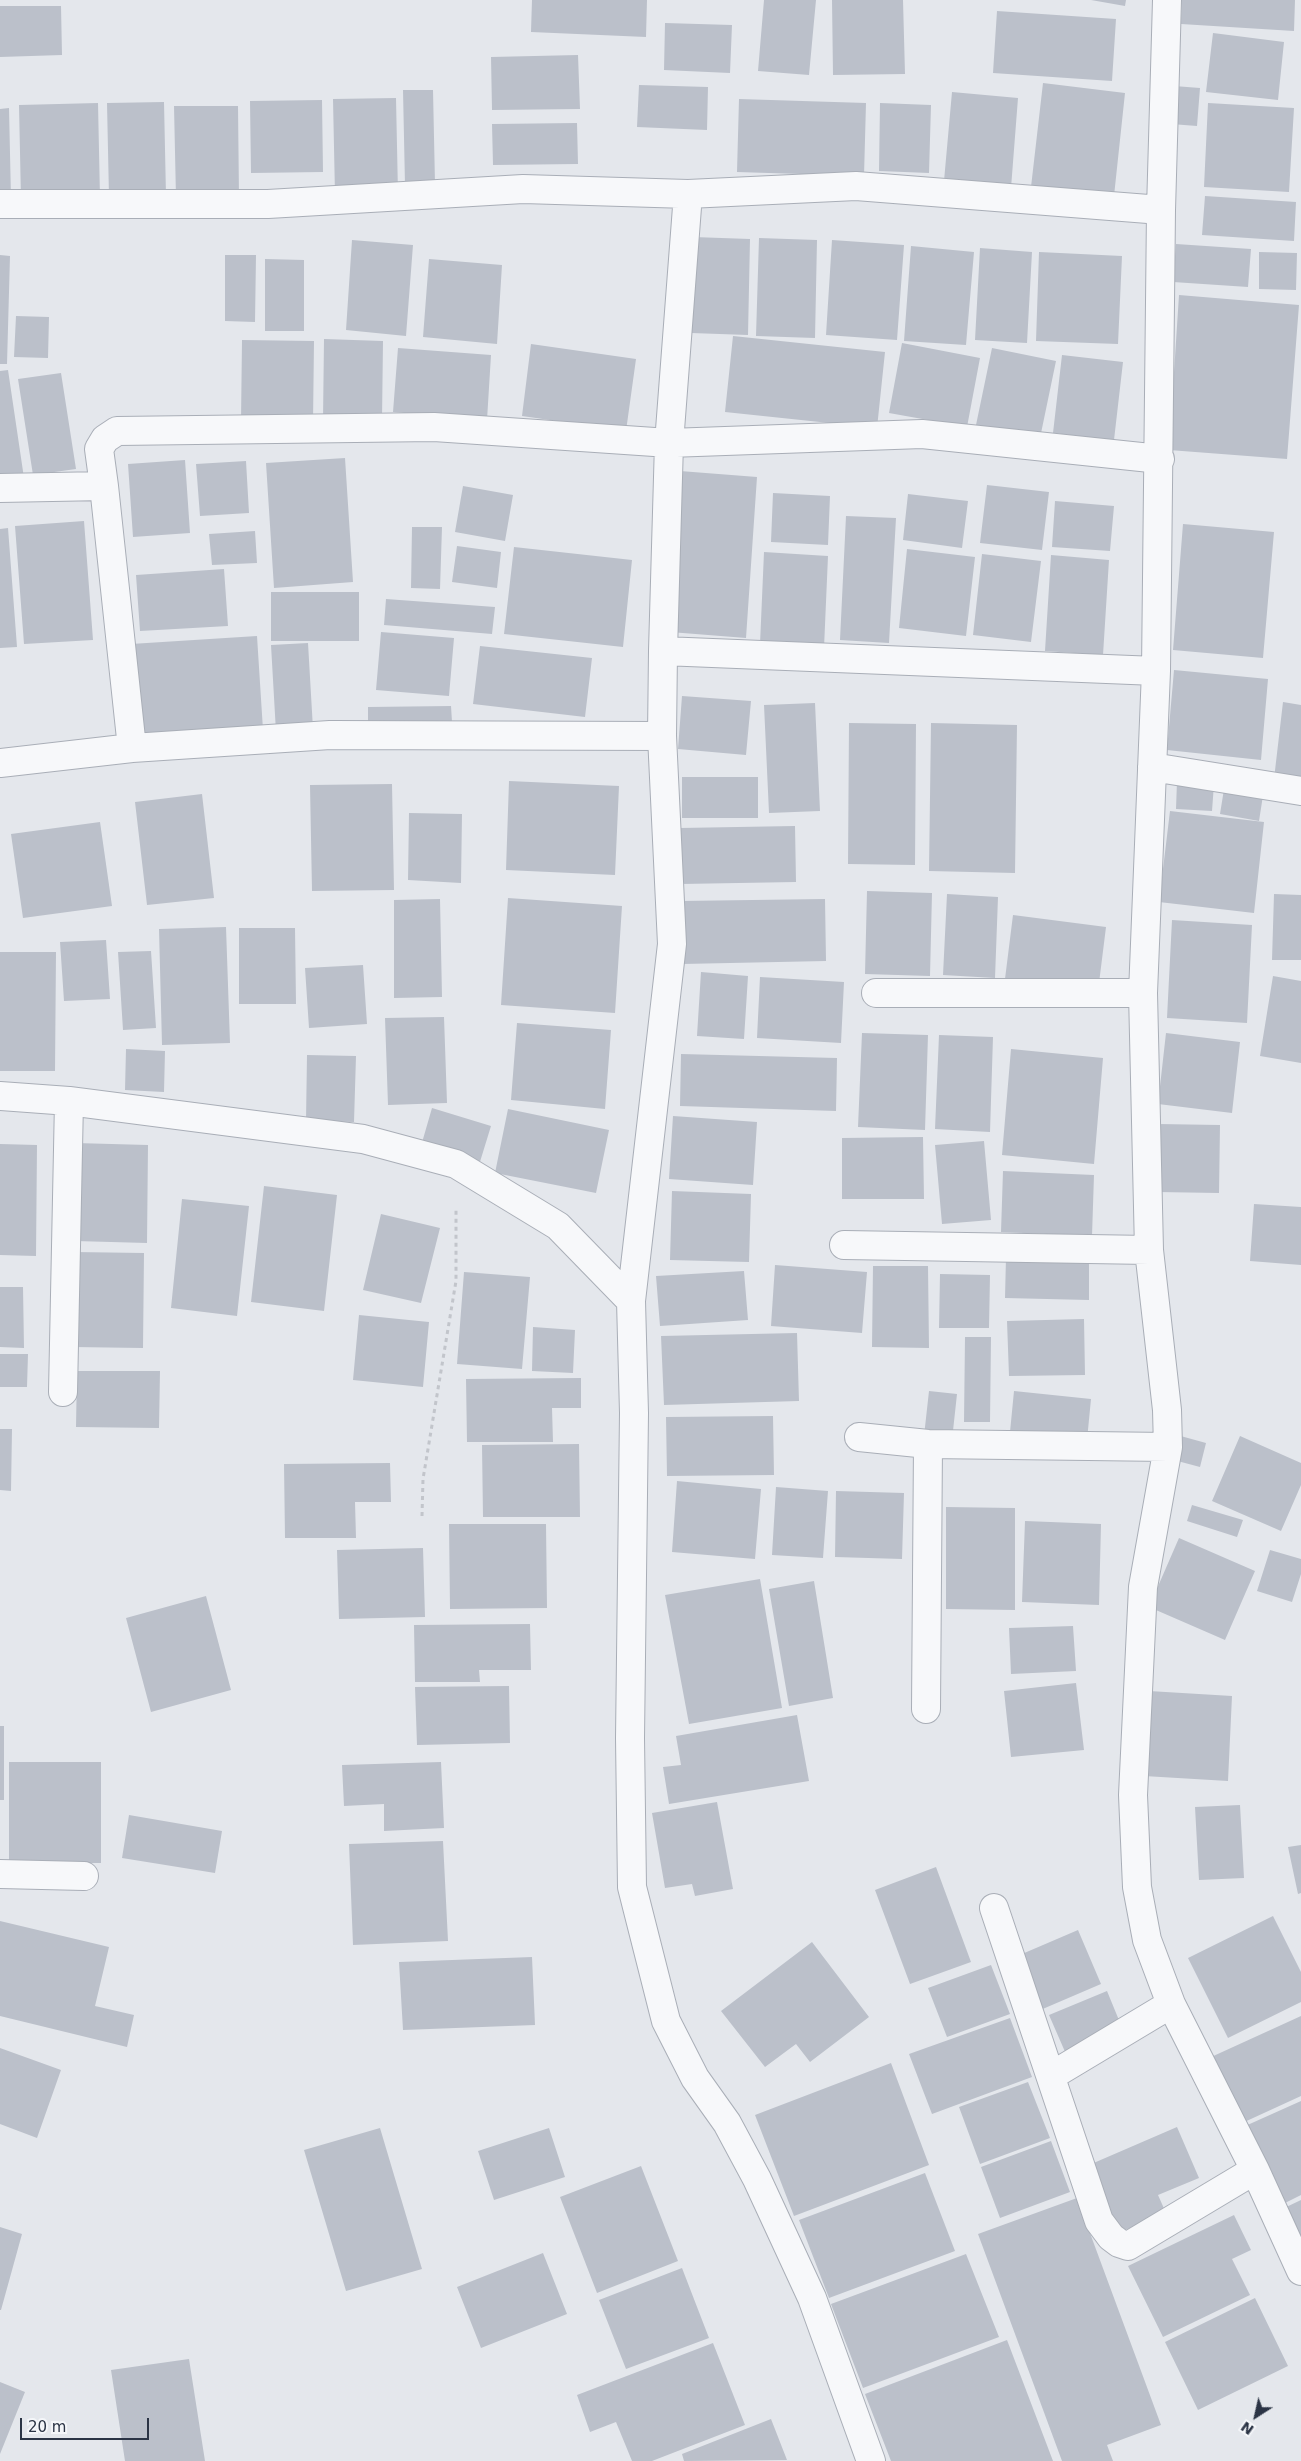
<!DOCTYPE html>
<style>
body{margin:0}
#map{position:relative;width:1301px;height:2461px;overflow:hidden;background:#e4e7ec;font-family:"DejaVu Sans",sans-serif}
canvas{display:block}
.north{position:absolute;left:1231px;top:2391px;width:50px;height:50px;-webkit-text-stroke:4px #f4f6f9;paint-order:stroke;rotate:215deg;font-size:14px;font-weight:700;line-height:20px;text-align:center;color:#2b3445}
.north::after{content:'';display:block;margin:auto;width:18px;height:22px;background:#2b3445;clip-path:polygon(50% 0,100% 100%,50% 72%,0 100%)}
.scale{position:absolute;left:20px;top:2418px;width:129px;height:22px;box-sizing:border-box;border:2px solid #2b3445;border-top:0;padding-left:6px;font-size:15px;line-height:18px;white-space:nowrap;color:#2b3445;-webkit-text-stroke:4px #f4f6f9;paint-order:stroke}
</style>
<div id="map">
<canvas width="1301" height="2461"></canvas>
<div class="north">N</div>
<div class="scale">20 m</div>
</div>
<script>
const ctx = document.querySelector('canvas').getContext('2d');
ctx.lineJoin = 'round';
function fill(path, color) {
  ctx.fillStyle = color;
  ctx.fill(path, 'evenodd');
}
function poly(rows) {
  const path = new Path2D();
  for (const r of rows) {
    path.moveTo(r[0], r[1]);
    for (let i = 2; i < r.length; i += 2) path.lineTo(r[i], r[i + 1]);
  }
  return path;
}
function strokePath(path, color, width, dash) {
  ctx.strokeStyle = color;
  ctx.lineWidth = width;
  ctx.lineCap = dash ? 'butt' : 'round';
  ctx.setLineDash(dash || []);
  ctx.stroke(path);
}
fill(poly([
 [532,0,647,0,646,37,531,32],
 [764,0,816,0,809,75,758,71],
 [832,0,903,0,905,74,833,75],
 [1091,0,1126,0,1125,6],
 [1182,0,1295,0,1294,31,1181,24],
 [0,6,61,6,62,55,0,57],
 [997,11,1116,19,1112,81,993,73],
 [665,23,732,25,730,73,664,70],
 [1213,33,1284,42,1278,100,1206,92],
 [578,55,580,109,492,110,491,57],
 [1043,83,1125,93,1114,196,1031,187],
 [639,85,708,87,707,130,637,127],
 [1174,86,1200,88,1197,126,1171,124],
 [403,90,433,90,435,184,405,185],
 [952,92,1018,98,1011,188,944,181],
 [396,98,398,194,335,195,333,99],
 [739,99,866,103,864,176,737,172],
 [322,100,323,172,251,173,250,101],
 [164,102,166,196,109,197,107,103],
 [98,103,100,198,21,200,19,105],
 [880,103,931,105,929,173,879,171],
 [1208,103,1294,108,1289,192,1204,187],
 [174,106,238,106,239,198,176,198],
 [9,108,11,199,0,199,0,109],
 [577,123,578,164,493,165,492,124],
 [1205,196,1296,202,1294,241,1202,235],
 [693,237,750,239,748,335,691,333],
 [759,238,817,240,815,338,756,336],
 [352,240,413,245,406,336,346,330],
 [832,240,904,245,897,340,826,335],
 [1176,244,1251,249,1248,287,1173,282],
 [911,246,974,252,966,345,904,341],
 [980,248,1032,252,1027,343,975,340],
 [1039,252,1122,256,1118,344,1036,341],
 [1259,252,1297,253,1296,290,1259,289],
 [0,255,10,256,7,364,0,364],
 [225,255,256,255,255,322,225,321],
 [265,259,304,260,304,331,265,331],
 [429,259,502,265,497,344,423,337],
 [1179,295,1299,305,1287,459,1169,450],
 [16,316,49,317,48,358,14,357],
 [733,336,885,352,877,428,725,412],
 [324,339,383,341,382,420,323,420],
 [242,340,314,341,313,423,241,421],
 [902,343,980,358,967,427,889,413],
 [531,344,636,359,626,431,522,416],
 [398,348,491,355,487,420,393,412],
 [992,348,1056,361,1040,438,976,425],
 [1062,355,1123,362,1114,440,1053,433],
 [8,370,24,478,0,482,0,371],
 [61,373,76,469,33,475,18,379],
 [345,458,353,582,274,588,266,463],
 [185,460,190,533,133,537,128,464],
 [246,461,249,513,200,516,196,464],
 [680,471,757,477,746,638,670,632],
 [987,485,1049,492,1042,550,980,543],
 [463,486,513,495,505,541,455,532],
 [773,493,830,496,828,545,771,542],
 [908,494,968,501,962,548,903,540],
 [1055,501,1114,506,1110,551,1052,547],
 [846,516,896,518,889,643,840,640],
 [84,521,93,640,24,644,15,526],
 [1183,524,1274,532,1263,658,1173,650],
 [412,527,442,527,440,589,411,588],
 [8,528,17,647,0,648,0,529],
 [255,531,257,563,212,565,209,534],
 [457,546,501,552,497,588,452,582],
 [514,547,632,560,623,647,504,634],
 [907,549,975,557,966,636,899,628],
 [764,552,828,556,824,648,760,644],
 [982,554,1041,561,1031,642,973,635],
 [1051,555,1109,560,1103,655,1045,651],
 [224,569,228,626,140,631,136,575],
 [271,592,359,592,359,641,271,641],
 [386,599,495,607,492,634,384,625],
 [381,632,454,638,449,696,376,690],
 [257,636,263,730,137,738,131,644],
 [308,643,313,729,276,732,271,645],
 [480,646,592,658,585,717,473,704],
 [1174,670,1268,679,1261,760,1167,750],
 [682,696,751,701,746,755,678,749],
 [1283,702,1301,705,1301,783,1274,779],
 [815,703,820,811,769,813,764,705],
 [451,706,452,722,368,724,368,707],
 [849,723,916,724,915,865,848,864],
 [931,723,1017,725,1015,873,929,871],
 [682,777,758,777,758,818,682,818],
 [509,781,619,786,615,875,506,870],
 [1177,781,1214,784,1212,811,1176,809],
 [1225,783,1264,789,1259,821,1220,814],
 [392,784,394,890,312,891,310,785],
 [202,794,214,898,147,905,135,802],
 [1170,811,1264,822,1254,913,1159,902],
 [409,813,462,814,461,883,408,880],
 [100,822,112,906,23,918,11,834],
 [795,826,796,882,681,884,680,828],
 [867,891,932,893,930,976,865,974],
 [947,894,998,897,995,978,943,975],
 [1274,894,1301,895,1301,960,1272,960],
 [508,898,622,906,615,1013,501,1005],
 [440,899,442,997,394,998,394,900],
 [825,899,826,961,682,964,680,901],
 [1013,915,1106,927,1098,991,1005,979],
 [1172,920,1252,925,1247,1023,1167,1018],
 [226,927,230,1043,162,1045,159,929],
 [239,928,295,928,296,1004,239,1004],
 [106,940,110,999,64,1001,60,942],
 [151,951,156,1028,123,1030,118,952],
 [0,952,56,952,55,1071,0,1071],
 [363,965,367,1024,309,1028,305,968],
 [701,972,748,976,744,1039,697,1036],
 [1273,976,1301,981,1301,1063,1260,1056],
 [760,977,844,982,841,1043,757,1038],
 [444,1017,447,1103,388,1105,385,1018],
 [517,1023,611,1030,605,1109,511,1100],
 [862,1033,928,1035,925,1130,858,1127],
 [1166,1033,1240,1042,1232,1113,1158,1104],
 [939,1035,993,1037,990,1132,935,1129],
 [126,1049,165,1051,164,1092,125,1090],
 [1011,1049,1103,1058,1094,1164,1002,1155],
 [681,1054,837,1058,836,1111,680,1106],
 [307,1055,356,1056,354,1122,306,1121],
 [432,1108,491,1126,479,1165,421,1146],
 [508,1109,609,1130,596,1193,495,1173],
 [673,1116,757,1122,753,1185,669,1179],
 [1158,1124,1220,1125,1219,1193,1157,1192],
 [923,1137,924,1199,842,1199,842,1138],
 [984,1141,991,1220,942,1224,935,1145],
 [75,1143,148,1145,147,1243,75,1241],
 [0,1144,37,1145,36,1256,0,1255],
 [1003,1171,1094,1175,1092,1236,1001,1232],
 [264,1186,337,1195,324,1311,251,1302],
 [672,1191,751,1194,749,1262,670,1260],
 [182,1199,249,1206,237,1316,171,1308],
 [1254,1204,1301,1207,1301,1265,1250,1261],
 [381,1214,440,1228,421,1303,363,1290],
 [74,1252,144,1253,143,1348,73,1347],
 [1006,1257,1089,1260,1089,1300,1005,1298],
 [775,1265,867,1272,862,1333,771,1326],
 [873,1266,928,1266,929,1348,872,1347],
 [744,1271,748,1320,660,1326,656,1276],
 [464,1272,530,1277,522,1369,457,1364],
 [940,1274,990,1275,989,1328,939,1328],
 [0,1287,23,1287,24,1348,0,1347],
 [359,1315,429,1322,423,1387,353,1380],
 [1084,1319,1085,1375,1009,1376,1007,1321],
 [533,1327,575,1330,573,1373,532,1371],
 [797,1333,799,1401,664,1405,661,1336],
 [965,1337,991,1337,990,1422,964,1422],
 [0,1354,28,1354,27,1387,0,1387],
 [77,1371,160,1371,159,1428,76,1427],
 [581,1378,581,1408,552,1408,553,1442,467,1442,466,1379],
 [929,1391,957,1394,952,1440,924,1436],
 [1014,1391,1091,1399,1087,1440,1010,1432],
 [773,1416,774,1475,667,1476,666,1417],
 [0,1429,12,1429,11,1491,0,1490],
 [1177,1435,1206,1443,1200,1467,1170,1459],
 [1240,1436,1301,1463,1301,1485,1281,1531,1212,1501],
 [579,1444,580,1517,483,1517,482,1445],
 [390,1463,391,1502,355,1502,356,1538,285,1538,284,1464],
 [677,1481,761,1489,755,1559,672,1552],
 [776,1487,828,1491,823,1558,772,1555],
 [836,1491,904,1493,902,1559,835,1557],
 [1192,1505,1243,1520,1237,1537,1187,1521],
 [946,1507,1015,1508,1015,1610,946,1609],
 [1025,1521,1101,1524,1099,1605,1022,1602],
 [449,1524,546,1524,547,1608,450,1609],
 [1179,1538,1255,1571,1225,1640,1149,1607],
 [423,1548,425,1617,339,1619,337,1550],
 [1270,1550,1301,1559,1301,1574,1292,1602,1257,1591],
 [760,1579,782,1708,689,1724,665,1595],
 [814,1581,833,1698,789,1706,769,1589],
 [206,1596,231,1690,151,1712,126,1618],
 [530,1624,531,1670,479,1670,480,1682,415,1682,414,1625],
 [1073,1626,1076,1671,1011,1674,1009,1628],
 [1076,1683,1084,1750,1011,1757,1004,1691],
 [509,1686,510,1743,417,1745,415,1687],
 [1149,1691,1232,1696,1228,1781,1144,1776],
 [797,1715,809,1781,669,1804,663,1767,681,1765,676,1736],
 [0,1726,4,1726,4,1800,0,1800],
 [9,1762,101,1762,101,1863,9,1863],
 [441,1762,444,1828,384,1831,384,1804,344,1806,342,1765],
 [717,1802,733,1889,695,1896,692,1884,665,1888,652,1813],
 [1240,1805,1244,1878,1199,1880,1195,1807],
 [129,1815,222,1831,215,1873,122,1858],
 [443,1841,448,1941,353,1945,349,1844],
 [1301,1845,1301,1893,1298,1894,1288,1847],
 [936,1867,971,1962,910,1984,875,1890],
 [1273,1916,1301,1972,1301,2002,1228,2038,1188,1958],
 [0,1921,109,1947,95,2006,134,2015,127,2047,0,2016],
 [1078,1930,1101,1984,1038,2011,1015,1957],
 [812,1942,869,2017,810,2062,796,2044,765,2067,721,2011],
 [532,1957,535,2025,403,2030,399,1962],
 [991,1965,1010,2014,947,2037,928,1988],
 [1107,1991,1123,2030,1066,2054,1049,2015],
 [1301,2016,1301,2096,1240,2124,1209,2058],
 [1010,2018,1032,2077,932,2114,909,2054],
 [0,2048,61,2070,37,2138,0,2124],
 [891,2063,929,2165,794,2216,755,2115],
 [1028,2082,1050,2138,980,2164,959,2107],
 [1301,2101,1301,2195,1279,2206,1243,2127],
 [1177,2127,1199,2178,1158,2195,1166,2213,1118,2233,1089,2165],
 [380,2128,422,2269,346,2291,304,2150],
 [549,2128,565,2177,494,2200,478,2151],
 [1051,2141,1070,2192,1000,2218,981,2167],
 [641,2166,678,2261,597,2293,560,2197],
 [925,2173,955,2251,829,2298,799,2220],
 [1077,2198,1161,2425,1107,2445,1113,2461,1062,2461,978,2234],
 [1301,2200,1301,2244,1280,2210],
 [1234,2215,1251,2250,1232,2259,1250,2295,1163,2337,1128,2266],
 [0,2227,22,2234,1,2310,0,2310],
 [543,2253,567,2314,481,2348,457,2287],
 [966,2254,999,2337,863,2388,831,2304],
 [682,2268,709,2338,626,2369,599,2300],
 [1255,2298,1288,2366,1198,2410,1165,2342],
 [1007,2340,1053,2461,891,2461,865,2394],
 [713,2343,745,2425,652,2461,632,2461,616,2422,590,2432,577,2395],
 [189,2359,205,2461,125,2461,111,2370],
 [0,2382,25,2392,0,2454],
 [771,2419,787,2460,684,2461,682,2454]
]), '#bbc0ca');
const minor = poly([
 [1167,0,1161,210,1156,671,1143,993,1149,1250,1167,1410,1168,1447,1143,1587,1133,1795,1137,1887,1147,1940,1171,2004,1255,2170,1301,2271],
 [0,204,268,204,523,189,688,194,856,186,1161,210],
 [104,486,132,748],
 [0,488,104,486,99,449,105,439,117,431,434,427,669,443,922,434,1160,459],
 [663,651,1156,671],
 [0,763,132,748,330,735,662,736],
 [1152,767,1301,791],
 [876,993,1143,993],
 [0,1096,69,1101,363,1139,456,1164,558,1226,631,1301,634,1413,630,1738,632,1887,666,2021,695,2078,727,2123,757,2179,812,2298,871,2461],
 [844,1245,1149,1250],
 [631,1301,672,944,662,736,663,651,669,443,688,194],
 [63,1392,69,1101],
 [859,1437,928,1444,1168,1447],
 [926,1709,928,1444],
 [0,1874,84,1876],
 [994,1908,1099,2221,1111,2237,1119,2243,1128,2246,1255,2170],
 [1051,2076,1171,2004]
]);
strokePath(minor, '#a9aeb7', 30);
strokePath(poly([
 [422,1516,423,1479,456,1281,456,1207]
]), '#c2c5cb', 3, [4, 4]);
strokePath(minor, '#f7f8fa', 28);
</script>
